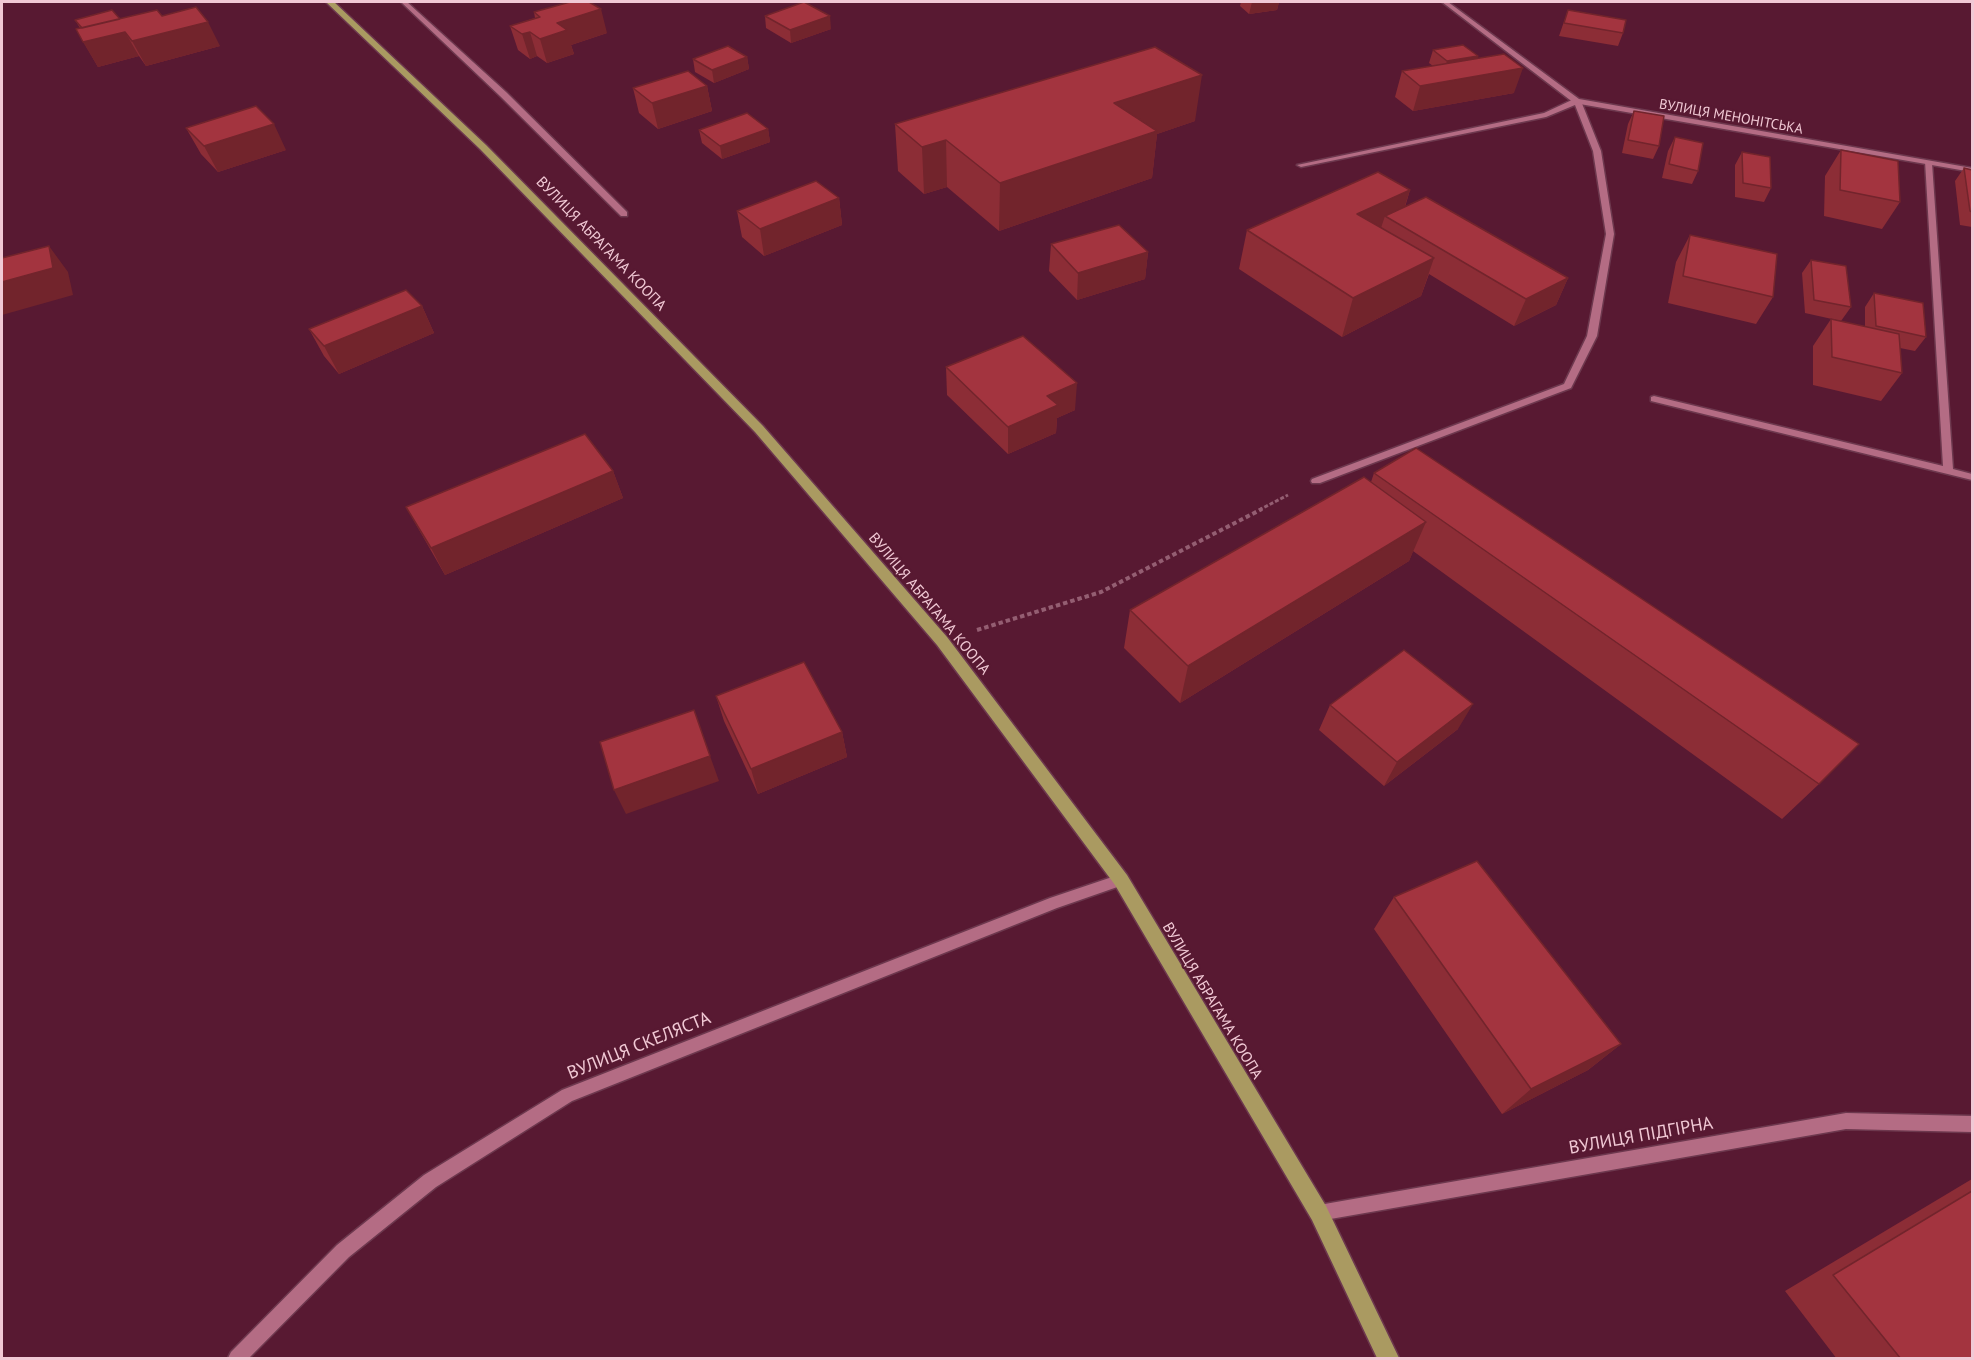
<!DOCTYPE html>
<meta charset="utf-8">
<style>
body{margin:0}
#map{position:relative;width:1974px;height:1360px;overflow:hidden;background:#581932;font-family:"PT Sans",sans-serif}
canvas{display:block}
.frame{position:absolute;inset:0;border:3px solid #f1c9d5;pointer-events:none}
</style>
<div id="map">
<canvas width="1974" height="1360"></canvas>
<div class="frame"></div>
</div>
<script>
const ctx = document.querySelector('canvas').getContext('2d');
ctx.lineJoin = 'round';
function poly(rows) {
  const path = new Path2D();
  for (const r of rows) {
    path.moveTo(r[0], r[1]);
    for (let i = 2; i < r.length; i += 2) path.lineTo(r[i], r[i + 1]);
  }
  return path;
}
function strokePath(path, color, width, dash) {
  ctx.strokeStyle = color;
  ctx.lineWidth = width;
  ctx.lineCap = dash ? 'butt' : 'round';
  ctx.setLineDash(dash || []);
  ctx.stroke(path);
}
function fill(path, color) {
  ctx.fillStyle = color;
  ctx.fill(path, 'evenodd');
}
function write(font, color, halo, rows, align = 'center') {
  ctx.font = font + ' "PT Sans",sans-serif';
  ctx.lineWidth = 4.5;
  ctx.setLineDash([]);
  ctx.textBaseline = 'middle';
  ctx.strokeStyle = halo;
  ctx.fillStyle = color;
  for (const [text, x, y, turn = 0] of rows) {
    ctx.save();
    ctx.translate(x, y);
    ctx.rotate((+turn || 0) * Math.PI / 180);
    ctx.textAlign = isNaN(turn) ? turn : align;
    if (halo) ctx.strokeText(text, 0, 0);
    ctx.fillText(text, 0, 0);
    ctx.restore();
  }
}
const service = poly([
 [401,2,407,2,506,92,627,212,627,216,621,216,500,96,401,2],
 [1574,99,1581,101,1601,151,1614,234,1597,336,1571,388,1320,483,1312,483,1311,481,1312,479,1564,384,1587,336,1606,234,1593,151,1575,105,1546,117,1301,167,1297,165,1544,113,1574,99],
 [1925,161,1932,163,1953,469,1972,474,1972,480,1651,401,1651,397,1654,396,1943,466,1925,161]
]);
const minor = poly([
 [1442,2,1448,2,1579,99,1972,168,1972,172,1574,103,1442,2],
 [1121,874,1126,876,1128,880,1126,884,1057,908,572,1101,436,1187,349,1257,249,1358,228,1358,231,1352,337,1245,424,1175,562,1090,1050,898,1121,874],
 [1846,1113,1972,1116,1972,1132,1846,1129,1319,1221,1313,1219,1311,1213,1313,1207,1319,1205,1846,1113]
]);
const primary = poly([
 [326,2,334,2,486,145,763,426,947,637,1127,875,1326,1206,1399,1358,1377,1358,1312,1220,1115,885,937,645,755,432,480,149,326,2]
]);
strokePath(service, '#6d384e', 3);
strokePath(minor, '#6d384e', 3);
strokePath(primary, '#6d384e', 3);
strokePath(poly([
 [1259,510,1288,495]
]), '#945e72', 3, [4, 2]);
strokePath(poly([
 [977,630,1101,592,1262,509]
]), '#945e72', 4, [4.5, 3]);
fill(service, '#b46c84');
fill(minor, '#b46c84');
fill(primary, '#aa9a61');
fill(poly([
 [1241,2,1279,2,1277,10,1249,14,1240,6],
 [1568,10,1623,33,1618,46,1559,36],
 [534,12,607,33,571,45,574,54,547,63,537,56,530,59,518,50,510,26,535,18],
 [162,16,220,46,146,66,139,56,98,67,76,29,80,28,75,20,120,19],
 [765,16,831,29,791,43,766,28],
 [1433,50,1478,56,1477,59,1514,93,1413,111,1395,97,1402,71,1433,66,1429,63],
 [747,57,749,69,714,83,695,72,693,59],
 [707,86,712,111,658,129,639,113,633,88],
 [1634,111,1659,146,1653,159,1622,153,1628,124],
 [1195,121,1157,134,1152,178,999,231,947,187,924,194,898,171,895,124],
 [186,128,286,150,218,172,201,154],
 [768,129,770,142,722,159,702,143,699,130],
 [1675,137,1698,171,1692,184,1662,178,1668,151],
 [1841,150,1900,202,1882,229,1824,216,1825,176],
 [1742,152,1771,188,1764,202,1735,197,1735,165],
 [1964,168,1972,170,1972,227,1960,225,1955,181],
 [1410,190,1405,207,1568,278,1556,305,1514,326,1429,274,1421,296,1342,337,1239,269,1247,230],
 [839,198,842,225,764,256,742,237,737,211],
 [1690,235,1773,297,1756,324,1668,303,1676,262],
 [1051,244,1148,252,1145,279,1077,300,1049,271],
 [1811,260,1851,307,1841,321,1805,313,1802,273],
 [1874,293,1926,337,1915,351,1900,348,1902,373,1881,401,1813,385,1813,346,1831,319,1865,327,1865,307],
 [422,306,434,333,339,374,324,356,309,329],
 [946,367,1075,410,1057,418,1056,433,1008,454,947,395],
 [613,471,623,498,445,575,406,507],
 [1374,473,1819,784,1782,819,1413,551,1409,561,1180,703,1124,648,1130,610,1371,482],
 [716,696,842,732,847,757,758,794,724,721],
 [1330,705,1458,729,1384,786,1319,730],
 [1394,897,1621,1044,1588,1070,1502,1114,1374,929],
 [1972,1179,1972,1359,1837,1359,1785,1291]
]), '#8c2d36');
fill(poly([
 [1252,2,1279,2,1277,10,1249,14],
 [601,9,607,33,571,45,574,54,547,63,540,39,557,23],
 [830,16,831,29,791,43,790,30],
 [208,22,220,46,146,66,132,41],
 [124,23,125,32,139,56,98,67,83,42],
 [530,32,537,56,530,59,522,34],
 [1478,56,1474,69,1443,74,1447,61],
 [747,57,749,69,714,83,712,70],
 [1523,68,1514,93,1413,111,1420,86],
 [1202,75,1195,121,1157,134,1152,178,999,231,1000,183,1114,103],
 [707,86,712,111,658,129,652,103],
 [274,124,286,150,218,172,204,146],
 [768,129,770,142,722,159,720,146],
 [946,140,947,187,924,194,922,147],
 [1410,190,1399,224,1385,216,1378,237,1357,214],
 [839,198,842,225,764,256,760,229],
 [49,246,68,272,73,295,2,315,2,282],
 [1148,252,1145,279,1077,300,1078,273],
 [1434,258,1421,296,1342,337,1353,298],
 [1568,278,1556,305,1514,326,1526,299],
 [422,306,434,333,339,374,324,346],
 [1077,383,1075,410,1057,418,1056,433,1008,454,1008,427,1047,396],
 [613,471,623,498,445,575,431,548],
 [1426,522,1409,561,1180,703,1188,666],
 [1473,704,1458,729,1384,786,1397,762],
 [842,732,847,757,758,794,751,769],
 [710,756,719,781,626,814,614,790],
 [1621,1044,1588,1070,1502,1114,1531,1089]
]), '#72242c');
const building = poly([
 [570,2,589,2,601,9,557,23,567,30,540,39,530,32,522,34,510,26,540,17,534,12,570,2],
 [804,2,830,16,790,30,765,16,804,2],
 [196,7,208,22,132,41,125,32,83,42,76,29,157,10,162,16,196,7],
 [112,10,120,19,82,28,75,20,112,10],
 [1568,10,1626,20,1623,33,1564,23,1568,10],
 [1463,45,1478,56,1447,61,1433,50,1463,45],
 [728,46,747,57,712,70,693,59,728,46],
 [1155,47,1202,75,1114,103,1157,131,1000,183,946,140,922,147,895,124,1155,47],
 [1504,54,1523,68,1420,86,1402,71,1504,54],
 [688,71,707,86,652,103,633,88,688,71],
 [256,106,274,124,204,146,186,128,256,106],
 [1634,111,1664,116,1659,146,1628,140,1634,111],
 [747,113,768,129,720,146,699,130,747,113],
 [1675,137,1703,143,1698,171,1669,164,1675,137],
 [1841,150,1898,161,1900,202,1840,190,1841,150],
 [1742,152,1770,157,1771,188,1743,183,1742,152],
 [1964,168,1972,170,1972,212,1970,211,1964,168],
 [1378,172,1410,190,1357,214,1434,258,1353,298,1247,230,1378,172],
 [816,181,839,198,760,229,737,211,816,181],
 [1426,197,1568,278,1526,299,1385,216,1426,197],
 [1119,225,1148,252,1078,273,1051,244,1119,225],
 [1690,235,1777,254,1773,297,1683,276,1690,235],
 [49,246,53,268,2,282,2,258,49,246],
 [1811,260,1846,266,1851,307,1814,300,1811,260],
 [406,290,422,306,324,346,309,329,406,290],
 [1874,293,1923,303,1926,337,1876,326,1874,293],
 [1831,319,1899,334,1902,373,1832,357,1831,319],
 [1023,336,1077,383,1047,396,1058,405,1008,427,946,367,1023,336],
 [585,434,613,471,431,548,406,507,585,434],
 [1416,448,1859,744,1819,784,1374,473,1416,448],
 [1364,477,1426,522,1188,666,1130,610,1364,477],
 [1404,650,1473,704,1397,762,1330,705,1404,650],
 [804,662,842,732,751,769,716,696,804,662],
 [694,710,710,756,614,790,600,742,694,710],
 [1477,861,1621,1044,1531,1089,1394,897,1477,861],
 [1972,1191,1972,1359,1901,1359,1833,1275,1972,1191]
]);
fill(building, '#a3343f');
strokePath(building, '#72242c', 1.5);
write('14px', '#f1c9d5', '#581932', [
 ["ВУЛИЦЯ МЕНОНІТСЬКА",1731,117,10]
]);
write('15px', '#f1c9d5', '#581932', [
 ["ВУЛИЦЯ АБРАГАМА КООПА",601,244,46],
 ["ВУЛИЦЯ АБРАГАМА КООПА",929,604,50],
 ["ВУЛИЦЯ АБРАГАМА КООПА",1212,1001,59]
]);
write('18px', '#f1c9d5', '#581932', [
 ["ВУЛИЦЯ СКЕЛЯСТА",639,1046,-22],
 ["ВУЛИЦЯ ПІДГІРНА",1641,1136,-10]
]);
</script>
